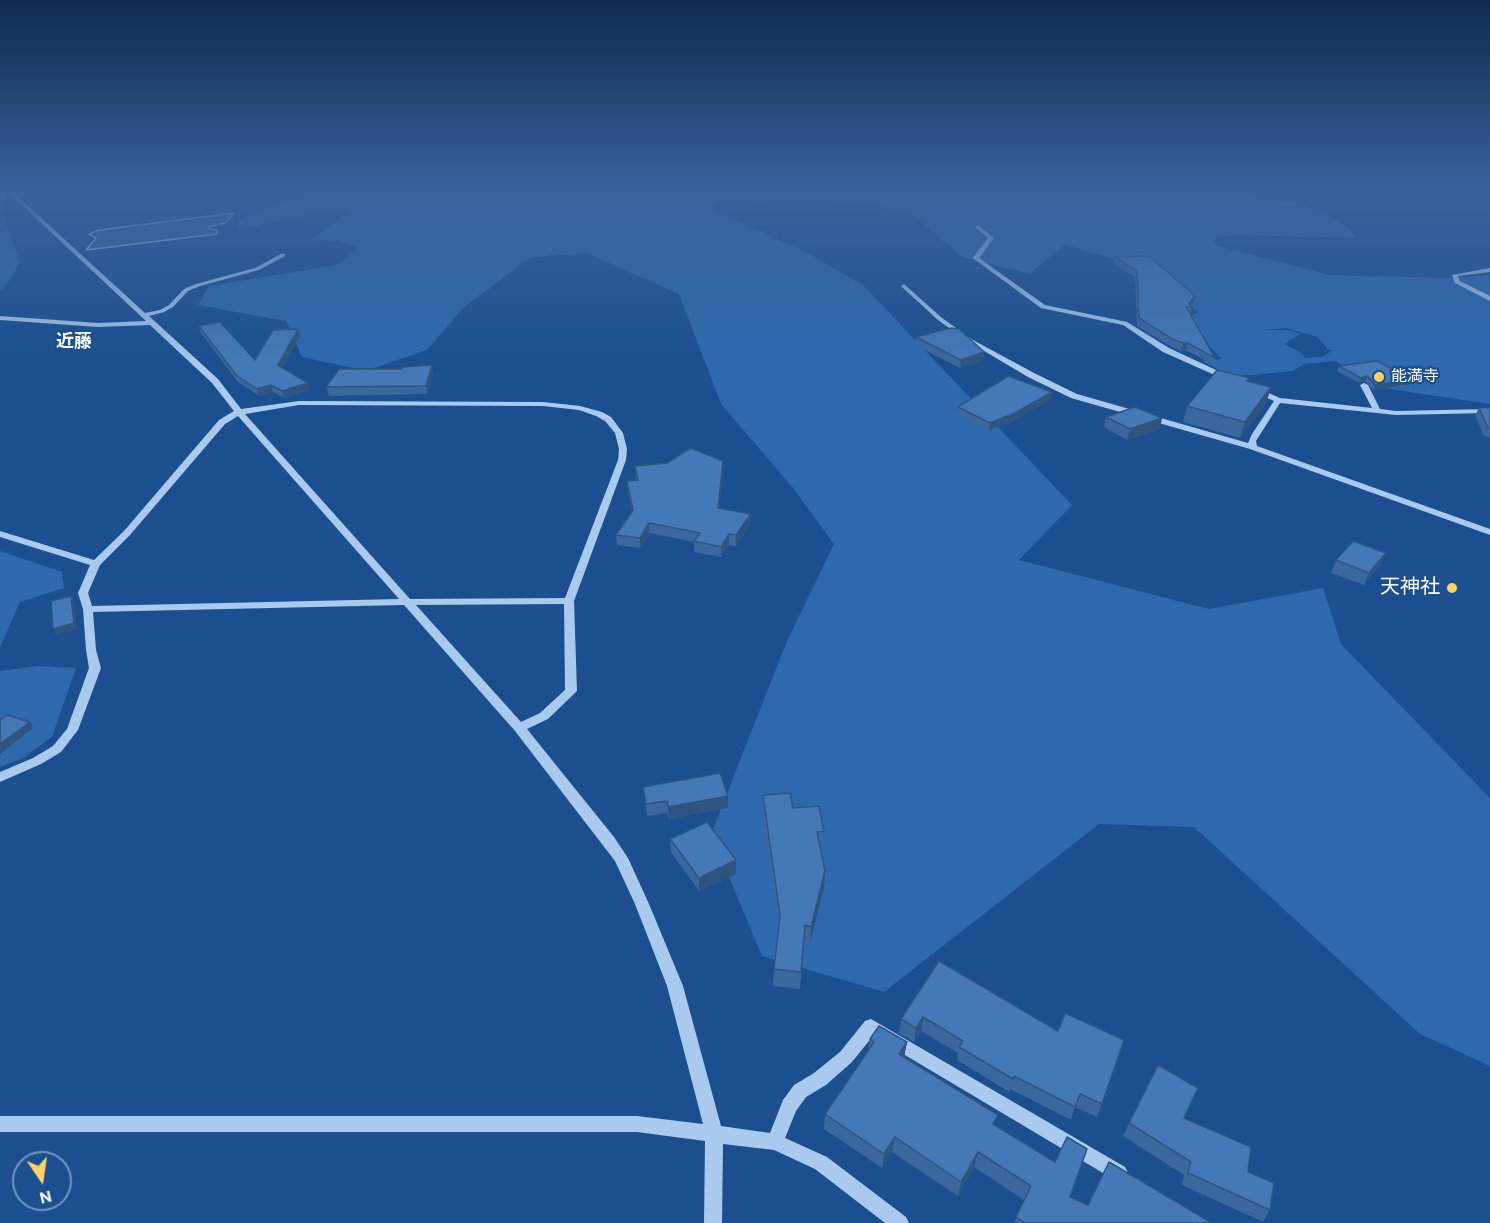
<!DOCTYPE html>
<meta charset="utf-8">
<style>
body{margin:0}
#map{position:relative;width:1490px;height:1223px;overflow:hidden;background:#1b4f8f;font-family:"DM Sans",sans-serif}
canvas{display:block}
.north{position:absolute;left:12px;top:1151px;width:60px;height:60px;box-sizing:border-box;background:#1b4f8f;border:2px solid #7695bc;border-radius:50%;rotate:167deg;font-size:16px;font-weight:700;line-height:24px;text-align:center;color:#fff}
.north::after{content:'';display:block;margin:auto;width:21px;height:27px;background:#ffd166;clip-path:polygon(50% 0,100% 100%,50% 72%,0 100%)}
</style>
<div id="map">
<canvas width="1490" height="1223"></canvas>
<div class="north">N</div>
</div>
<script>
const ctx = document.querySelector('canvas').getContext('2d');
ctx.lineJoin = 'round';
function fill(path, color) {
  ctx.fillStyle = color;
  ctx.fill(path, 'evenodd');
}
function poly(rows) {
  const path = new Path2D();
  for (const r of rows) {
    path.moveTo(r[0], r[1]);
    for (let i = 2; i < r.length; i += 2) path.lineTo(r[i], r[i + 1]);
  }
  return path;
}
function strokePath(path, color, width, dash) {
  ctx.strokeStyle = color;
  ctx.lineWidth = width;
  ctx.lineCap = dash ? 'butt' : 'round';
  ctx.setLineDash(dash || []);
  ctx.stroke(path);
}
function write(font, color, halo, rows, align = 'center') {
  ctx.font = font + ' "DM Sans","Noto Sans JP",sans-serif';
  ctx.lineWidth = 4.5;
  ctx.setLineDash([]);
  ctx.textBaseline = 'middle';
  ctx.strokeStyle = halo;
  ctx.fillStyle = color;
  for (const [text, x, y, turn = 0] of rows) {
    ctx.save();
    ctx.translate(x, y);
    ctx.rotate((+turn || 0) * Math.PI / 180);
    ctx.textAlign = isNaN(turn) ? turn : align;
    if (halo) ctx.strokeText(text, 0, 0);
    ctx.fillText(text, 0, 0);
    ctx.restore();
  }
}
fill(poly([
 [0,193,7,193,3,213,20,263,4,288,0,290],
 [318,193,1232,193,1300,203,1346,225,1356,238,1238,235,1216,237,1214,245,1330,275,1451,278,1490,275,1490,404,1383,388,1408,384,1350,369,1335,361,1305,364,1292,371,1253,375,1228,375,1202,361,1222,359,1210,347,1189,317,1199,312,1114,259,1064,245,1030,274,962,257,917,218,868,203,719,200,709,207,809,254,863,285,1072,505,1019,560,1209,609,1323,588,1341,644,1490,798,1490,1066,1420,1034,1194,827,1099,824,884,992,762,956,711,834,787,641,834,544,793,488,721,404,679,294,587,253,531,257,464,307,427,350,366,371,302,357,286,321,198,305,209,286,337,265,359,248,337,241,309,240,347,214,315,214,237,229,241,218,289,200],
 [1286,328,1317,337,1329,350,1333,350,1322,357,1305,358,1300,352,1284,344,1300,334,1288,330,1263,330],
 [0,551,62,572,64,588,20,602,0,647],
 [37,666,76,668,52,737,23,758,0,767,0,671]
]), '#2e69ad');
const water = poly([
 [234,213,225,223,209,227,209,229,217,230,217,234,86,250,96,238,89,234,99,230,234,213]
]);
fill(water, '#3c6290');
strokePath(water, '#9cc4f0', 1.5);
fill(poly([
 [9,193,14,193,145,313,160,310,169,305,184,289,196,284,255,268,281,254,285,254,285,256,259,270,200,286,188,291,173,307,164,312,149,316,218,379,241,409,299,401,543,402,580,406,602,412,611,417,623,433,627,449,626,460,574,601,577,691,548,719,527,729,614,837,628,858,649,904,683,986,721,1126,770,1133,783,1100,794,1085,814,1073,840,1052,865,1021,871,1019,1125,1167,1128,1173,1125,1179,1119,1182,1113,1179,873,1036,852,1062,826,1085,806,1097,796,1111,785,1138,827,1157,906,1217,909,1223,885,1223,815,1169,774,1150,723,1144,722,1223,704,1223,705,1141,637,1132,0,1132,0,1116,637,1116,703,1124,667,986,635,904,615,861,515,731,404,605,93,612,96,650,101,668,78,730,61,752,41,764,0,782,0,772,33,758,53,746,67,729,89,668,86,650,83,609,78,593,90,565,0,537,0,531,94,560,124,531,219,420,234,411,212,383,150,325,98,327,0,320,0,316,98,323,146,321,9,193],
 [299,405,543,406,579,410,596,416,605,421,615,433,619,449,618,460,565,598,410,599,245,414,299,405],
 [238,416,399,599,92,606,88,593,100,565,130,535,225,424,238,416],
 [564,604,565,690,540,713,521,722,416,605,564,604],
 [978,225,994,238,979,258,1045,305,1127,322,1169,348,1233,378,1226,380,1163,352,1123,325,1041,308,974,259,973,258,988,238,976,228,975,227,978,225],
 [1490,268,1490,272,1458,276,1460,281,1490,296,1490,301,1455,283,1452,275,1490,268],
 [904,284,942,318,973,340,1034,373,1077,394,1248,443,1252,434,1274,401,1254,392,1254,388,1257,388,1280,398,1372,408,1360,385,1364,383,1368,385,1380,409,1396,411,1490,409,1490,413,1396,415,1280,403,1256,441,1257,446,1490,529,1490,535,1250,449,1071,398,1028,377,969,342,938,320,902,287,901,286,904,284]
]), '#a9c9ee');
fill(poly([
 [1115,257,1195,296,1193,303,1191,306,1192,307,1190,314,1215,358,1213,365,1186,350,1181,351,1170,346,1137,326,1135,277,1114,264],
 [199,326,255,360,300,336,282,368,308,383,309,390,284,398,273,392,259,396,238,382,201,333],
 [916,337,984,352,983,361,960,368,915,345],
 [1339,366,1409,384,1373,390,1365,381,1359,383,1337,371],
 [402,369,433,374,427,394,329,396,326,387],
 [1249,382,1271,387,1266,403,1240,438,1183,422,1187,406],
 [1051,399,1013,421,989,430,957,414,958,407],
 [1479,407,1490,408,1490,437,1484,436,1475,416],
 [1106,417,1160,429,1127,440,1104,427],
 [723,461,723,471,719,508,751,514,750,524,736,546,729,545,721,557,694,552,694,542,650,533,640,548,617,545,616,535,632,511,628,491,627,481,636,481,635,466],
 [1386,553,1380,565,1364,585,1331,573,1336,560],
 [643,787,728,808,669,819,667,813,647,816],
 [763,795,824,831,823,847,821,848,824,888,810,943,804,942,800,989,773,986,774,969,779,926,762,812],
 [670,839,736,860,736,874,699,891,671,852],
 [939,961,1102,1104,1097,1117,1075,1107,1071,1120,1010,1089,1009,1092,957,1060,958,1053,921,1031,914,1042,899,1033,901,1019],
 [870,1039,907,1042,904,1057,995,1125,1070,1197,1088,1205,1212,1223,1014,1223,1024,1200,974,1167,958,1196,892,1152,882,1168,824,1129,825,1114,868,1051],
 [1184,1118,1248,1172,1270,1210,1263,1222,1182,1185,1184,1175,1123,1136,1129,1123]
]), '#3a679d');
fill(poly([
 [1195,296,1193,303,1190,307,1189,303],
 [298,329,300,336,280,372,278,365],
 [1183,343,1188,343,1186,350,1181,351],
 [984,352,983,361,960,368,961,360],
 [432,365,433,374,427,394,426,386],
 [1367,376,1365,381,1359,383,1361,378],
 [1411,379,1409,384,1373,390,1375,385],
 [308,383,309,390,284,398,282,391],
 [271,385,273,392,259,396,257,389],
 [1271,387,1266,403,1240,438,1245,422],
 [1052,392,1051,399,1013,421,989,430,990,423],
 [1162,418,1160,429,1127,440,1130,429],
 [723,461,723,471,718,518,718,508],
 [751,514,750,524,736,546,736,535],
 [649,523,650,533,640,548,640,538],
 [729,534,729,545,721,557,721,547],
 [1386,553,1380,565,1364,585,1369,573],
 [71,596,74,602,77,630,56,635,53,629],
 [30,722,33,728,0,754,0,744],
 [728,796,728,808,669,819,668,807],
 [736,860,736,874,699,891,699,878],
 [825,871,824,888,810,943,811,927],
 [923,1017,921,1031,914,1042,916,1028],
 [907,1042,904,1057,899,1054],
 [895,1137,892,1152,882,1168,884,1154],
 [978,1152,974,1167,958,1196,961,1182]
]), '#305480');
const building = poly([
 [1149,256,1195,296,1189,303,1192,307,1186,307,1215,358,1188,343,1183,343,1172,339,1139,318,1137,271,1115,257,1149,256],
 [220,322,255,360,273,330,298,329,278,365,308,383,282,391,271,385,257,389,236,375,199,326,220,322],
 [951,328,959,329,984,352,961,360,916,337,951,328],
 [1377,361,1411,379,1375,385,1367,376,1361,378,1339,366,1377,361],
 [432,365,426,386,326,387,339,369,402,369,402,367,432,365],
 [1217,370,1250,378,1247,381,1271,387,1245,422,1187,406,1217,370],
 [1008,376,1052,392,1015,413,990,423,958,407,1008,376],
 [1135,407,1162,418,1130,429,1106,417,1135,407],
 [1479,407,1490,408,1490,428,1488,428,1479,407],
 [691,448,723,461,718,508,751,514,736,535,729,534,721,547,694,541,700,533,649,523,640,538,616,535,633,510,627,481,638,480,635,466,667,463,691,448],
 [1353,541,1386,553,1369,573,1336,560,1353,541],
 [71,596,74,623,53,629,51,601,71,596],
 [7,715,30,722,0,744,0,720,7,715],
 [720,773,728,796,668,807,667,801,646,804,643,787,720,773],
 [790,793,793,808,819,806,824,831,817,832,825,871,811,927,805,925,801,972,774,969,780,915,763,795,790,793],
 [707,822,736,860,699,878,670,839,707,822],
 [939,961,1058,1031,1065,1013,1124,1040,1102,1104,1080,1094,1075,1107,1014,1076,1013,1079,959,1047,963,1041,923,1017,916,1028,901,1019,939,961],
 [879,1026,907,1042,899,1054,998,1115,993,1124,1055,1162,1067,1137,1087,1149,1070,1197,1088,1205,1109,1162,1212,1223,1024,1223,1016,1217,1031,1186,978,1152,961,1182,895,1137,884,1154,825,1114,874,1042,870,1039,879,1026],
 [1158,1065,1198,1088,1184,1118,1251,1147,1248,1172,1274,1183,1270,1210,1188,1173,1191,1162,1129,1123,1158,1065]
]);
fill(building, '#4478b7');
strokePath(building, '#305480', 1.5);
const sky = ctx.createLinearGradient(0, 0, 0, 364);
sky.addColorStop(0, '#0f2b4f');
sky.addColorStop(0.53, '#39639b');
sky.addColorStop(1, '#39639b00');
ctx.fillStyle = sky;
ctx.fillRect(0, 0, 1490, 364);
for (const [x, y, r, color] of [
 [1379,377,6,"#ffd166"],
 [1452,588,6,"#ffd166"]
]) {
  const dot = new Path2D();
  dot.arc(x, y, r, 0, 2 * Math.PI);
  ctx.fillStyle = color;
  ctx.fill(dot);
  strokePath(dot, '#1b4f8f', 2);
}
write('16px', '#fff', '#1b4f8f', [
 ["能満寺",1391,377]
], 'left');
write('bold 18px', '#fff', '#1b4f8f', [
 ["近藤",74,342]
]);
write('20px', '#fff', '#1b4f8f', [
 ["天神社",1440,588]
], 'right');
</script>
